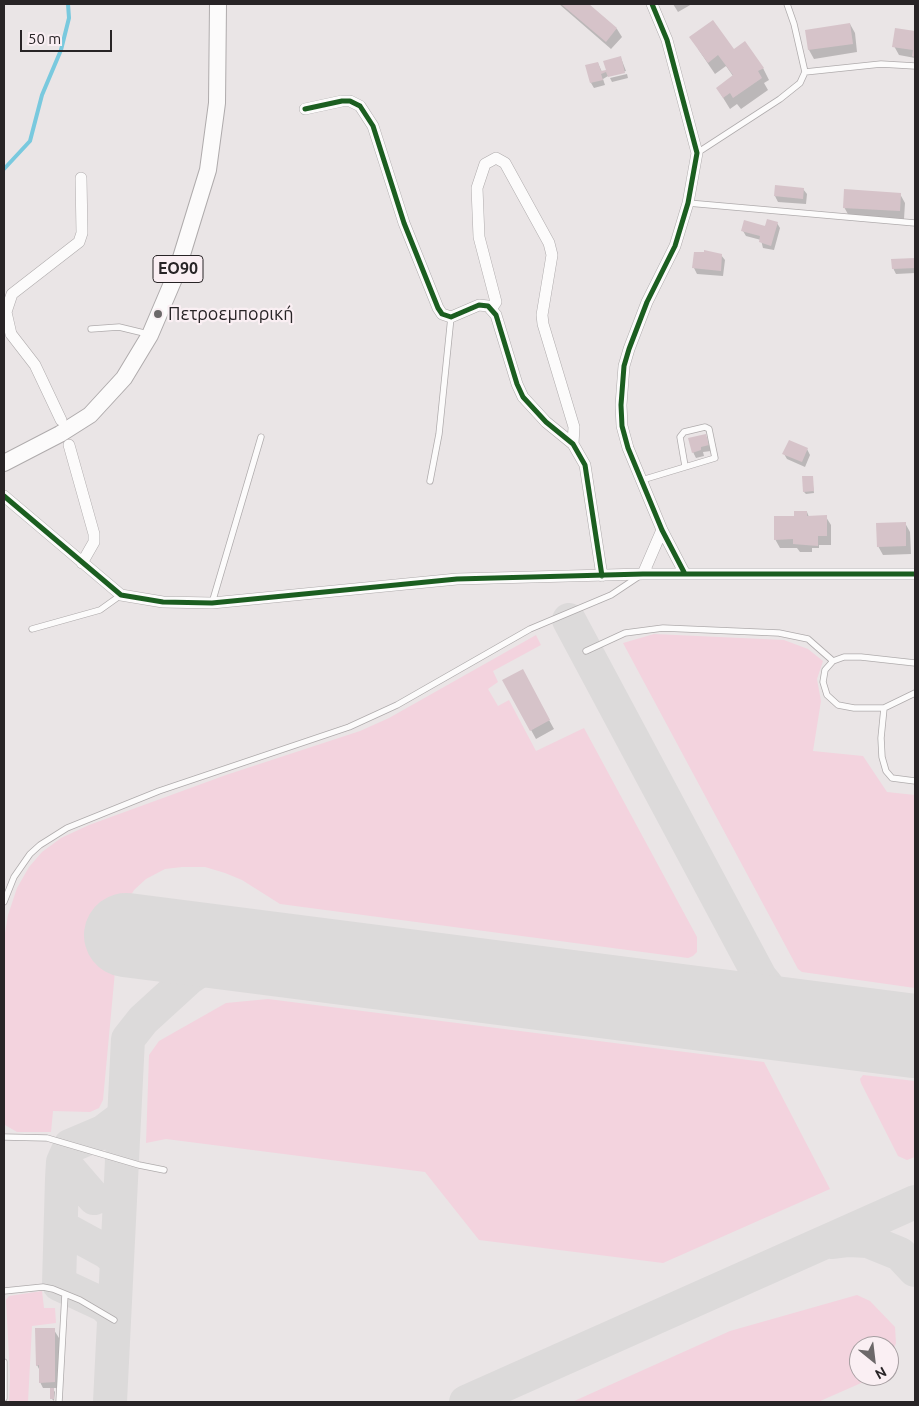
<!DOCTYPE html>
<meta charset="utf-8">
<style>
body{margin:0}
#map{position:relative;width:919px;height:1406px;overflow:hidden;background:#eae5e6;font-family:Ubuntu,sans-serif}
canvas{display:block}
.frame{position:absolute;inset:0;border:5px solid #282426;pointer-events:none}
.north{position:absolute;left:849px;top:1336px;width:50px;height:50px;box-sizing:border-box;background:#faeff3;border:1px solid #a69ea1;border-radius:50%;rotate:151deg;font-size:14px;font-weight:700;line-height:20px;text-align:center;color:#282426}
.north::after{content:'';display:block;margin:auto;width:18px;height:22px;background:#6c6869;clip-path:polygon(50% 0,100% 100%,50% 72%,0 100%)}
.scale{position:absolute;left:20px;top:30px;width:92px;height:22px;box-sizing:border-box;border:2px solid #282426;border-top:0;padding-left:6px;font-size:15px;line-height:18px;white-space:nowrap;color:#282426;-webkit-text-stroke:4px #faeff3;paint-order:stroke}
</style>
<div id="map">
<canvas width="919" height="1406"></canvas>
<div class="frame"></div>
<div class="north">N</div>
<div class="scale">50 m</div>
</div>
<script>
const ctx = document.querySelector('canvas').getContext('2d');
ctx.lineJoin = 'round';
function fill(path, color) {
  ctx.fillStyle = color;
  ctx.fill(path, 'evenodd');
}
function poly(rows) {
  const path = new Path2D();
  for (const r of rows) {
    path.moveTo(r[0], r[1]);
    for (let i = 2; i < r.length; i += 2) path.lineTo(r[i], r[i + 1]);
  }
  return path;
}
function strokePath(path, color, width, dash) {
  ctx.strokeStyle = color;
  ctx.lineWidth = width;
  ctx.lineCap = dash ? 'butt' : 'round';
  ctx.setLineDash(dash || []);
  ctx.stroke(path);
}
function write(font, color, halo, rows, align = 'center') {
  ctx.font = font + ' Ubuntu,sans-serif';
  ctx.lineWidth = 4.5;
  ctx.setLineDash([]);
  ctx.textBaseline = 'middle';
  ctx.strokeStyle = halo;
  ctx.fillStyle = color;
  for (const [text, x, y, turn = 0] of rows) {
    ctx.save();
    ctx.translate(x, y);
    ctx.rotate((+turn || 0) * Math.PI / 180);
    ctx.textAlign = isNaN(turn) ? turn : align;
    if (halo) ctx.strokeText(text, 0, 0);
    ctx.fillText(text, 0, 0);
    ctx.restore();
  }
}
fill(poly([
 [654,634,784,640,808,649,823,661,817,679,821,701,813,751,863,756,887,792,915,795,915,988,802,972,798,969,623,643],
 [536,635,541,645,493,671,498,682,488,689,498,706,509,700,536,751,584,728,697,937,697,952,693,956,688,958,280,904,242,880,225,873,205,867,182,867,165,869,146,879,134,890,125,906,117,950,103,1100,99,1108,90,1112,53,1111,51,1132,17,1132,5,1125,4,939,8,915,17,888,29,867,42,852,61,838,89,825,226,775,360,731,389,718],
 [268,999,764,1062,830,1189,663,1263,479,1240,425,1172,166,1139,146,1143,149,1055,159,1041,226,1003],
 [863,1075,915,1081,915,1157,907,1160,898,1156,861,1083,860,1079],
 [42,1291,44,1308,55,1308,56,1323,32,1326,28,1402,9,1402,10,1376,6,1300,9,1296],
 [857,1295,870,1301,895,1327,896,1343,889,1362,889,1346,859,1346,859,1376,877,1376,818,1402,572,1402,730,1331]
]), '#f3d3de');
fill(poly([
 [559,4,587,4,617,29,622,37,611,49],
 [673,4,692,4,678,12],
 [850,24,855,33,857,52,814,59,809,50,807,31],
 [896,29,915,32,915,58,899,55,894,46],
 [698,49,733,51,763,68,769,80,764,83,768,90,741,109,737,104,730,109,717,88,733,76,726,66,715,74],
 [621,58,626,71,608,76,603,79,605,85,594,88,591,83,598,63,602,72,607,71],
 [627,74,628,78,612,82,610,78],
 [776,187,803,189,807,194,806,204,778,202,775,196],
 [900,194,905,203,904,219,849,216,844,207],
 [777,223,780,228,774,250,763,248,761,240,746,236,743,231],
 [705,251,721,255,725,260,723,276,697,274,694,268],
 [915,259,915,273,896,274,893,268,893,260],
 [705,435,711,451,703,452,704,456,696,458,693,452],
 [807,449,810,455,805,467,787,459,784,454],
 [812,477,814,493,806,494,804,492],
 [807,512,809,517,826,517,831,525,831,545,819,545,819,548,812,548,812,552,800,552,797,548,780,548,775,539,795,517],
 [905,523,910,532,911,554,883,555,878,546],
 [522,671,554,729,536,739,504,681],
 [54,1330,59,1338,60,1374,58,1388,52,1388,55,1392,54,1401,51,1398,52,1388,43,1388,40,1382,40,1371,37,1365]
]), '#0003');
strokePath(poly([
 [4,169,30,141,42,95,61,50,69,18,68,4]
]), '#79c9de', 4);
strokePath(poly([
 [569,620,760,977,787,1011,823,1024],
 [63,1162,94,1198],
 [61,1227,107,1252,116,1260],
 [833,1242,849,1240,868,1241,900,1254,915,1270],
 [114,1315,104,1305,59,1284,62,1179,63,1162,70,1146,103,1132,124,1116],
 [110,1402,128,1039,143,1020,189,978,214,961,248,950],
 [466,1402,915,1202]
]), '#dcdada', 34);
strokePath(poly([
 [126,935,915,1036]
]), '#dcdada', 84);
fill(poly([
 [561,4,589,4,617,28,606,42],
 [713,20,734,49,745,41,764,68,758,71,762,78,733,98,730,93,723,98,716,88,733,75,718,55,708,63,689,37],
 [850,23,853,44,808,50,805,30],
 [895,28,915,31,915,57,912,56,913,50,892,47],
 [621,56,625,73,608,77,606,72,601,74,603,80,590,83,585,65,598,62,601,71,606,70,603,61],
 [775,185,804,188,803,199,774,196],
 [844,189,901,193,900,211,843,208],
 [767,219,778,222,771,246,759,242,760,236,741,231,744,220,765,226],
 [704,250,722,254,721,271,692,268,694,252,704,252],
 [915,258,915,268,892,269,891,259],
 [706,434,709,445,701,447,701,450,692,453,688,438],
 [789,440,808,448,802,462,782,454],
 [802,476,813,476,814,491,803,492],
 [794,511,807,511,807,516,827,515,827,536,818,536,818,546,793,544,793,539,774,540,774,516,794,516],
 [906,522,906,546,877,547,876,523],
 [523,669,550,720,530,731,502,680],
 [35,1328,55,1328,55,1382,39,1383,39,1365,36,1366],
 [50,1388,54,1388,54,1399,50,1399]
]), '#d6c3c9');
const service = poly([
 [805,72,881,64,915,66],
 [697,153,780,99,800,83,805,72,794,24,787,4],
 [688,203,915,223],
 [91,329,119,327,148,334],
 [642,480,715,458,709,429,705,427,684,432,680,437,685,466],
 [430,481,439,434,451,317],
 [212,603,261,437],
 [32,629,100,610,121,595],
 [586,651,625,633,663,628,779,633,808,639,833,661],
 [915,663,861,657,844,657,833,661,825,670,823,682,827,695,838,705,854,708,884,708,915,693],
 [884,708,881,738,882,757,886,771,892,778,915,781],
 [4,902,14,877,30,854,40,845,67,828,159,791,349,727,397,705,530,629,611,595,641,575],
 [4,1137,47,1138,139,1165,164,1170],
 [4,1291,43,1287,53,1289,80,1300,114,1320],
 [4,1362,4,1398],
 [59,1402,65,1294]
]);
const minor = poly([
 [652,4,667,40,697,153,688,203,675,246,647,302,629,349,624,366,621,405,622,426,628,448,662,530,685,574],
 [305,109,342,101,350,101,360,106,373,126,404,223,438,308,442,314,451,317,479,305,488,306,496,315,517,384,523,397,546,422,573,444,585,465,602,576],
 [491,309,496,302,479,237,477,188,485,164,496,158,505,163,549,243,552,255,542,315,543,324,574,427,573,444],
 [61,420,35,365,11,334,6,312,12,294,79,242,82,233,81,178],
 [69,445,94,534,94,542,82,563],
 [4,496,121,595,163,602,212,603,457,579,643,574,915,574],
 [643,574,662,530]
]);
const primary = poly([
 [4,463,60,434,90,415,124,378,150,335,176,274,208,170,217,103,218,4]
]);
strokePath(service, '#afabac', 7);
strokePath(minor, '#afabac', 12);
strokePath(primary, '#afabac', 18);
strokePath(service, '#fcfbfb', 5.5);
strokePath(minor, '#fcfbfb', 11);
strokePath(primary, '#fcfbfb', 16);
strokePath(poly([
 [652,4,667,40,697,153,688,203,675,246,647,302,629,349,624,366,621,405,622,426,628,448,662,530,685,574],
 [305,109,342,101,350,101,360,106,373,126,404,223,438,308,442,314,451,317,479,305,488,306,496,315,517,384,523,397,546,422,573,444,585,465,602,576],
 [4,496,121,595,163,602,212,603,457,579,643,574,915,574]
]), '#1b5e20', 5);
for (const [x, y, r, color] of [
 [158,314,5,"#6c6869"]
]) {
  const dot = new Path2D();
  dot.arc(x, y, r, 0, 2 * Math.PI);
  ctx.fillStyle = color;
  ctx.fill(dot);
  strokePath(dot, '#faeff3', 2);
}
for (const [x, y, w] of [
 [178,269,50]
]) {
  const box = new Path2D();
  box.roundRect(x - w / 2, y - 13.5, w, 27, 4);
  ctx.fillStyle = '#faeff3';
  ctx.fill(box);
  strokePath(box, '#282426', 1);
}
write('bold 16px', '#282426', null, [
 ["ΕΟ90",178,269]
]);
write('18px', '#282426', '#faeff3', [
 ["Πετροεμπορική",168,314]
], 'left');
</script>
